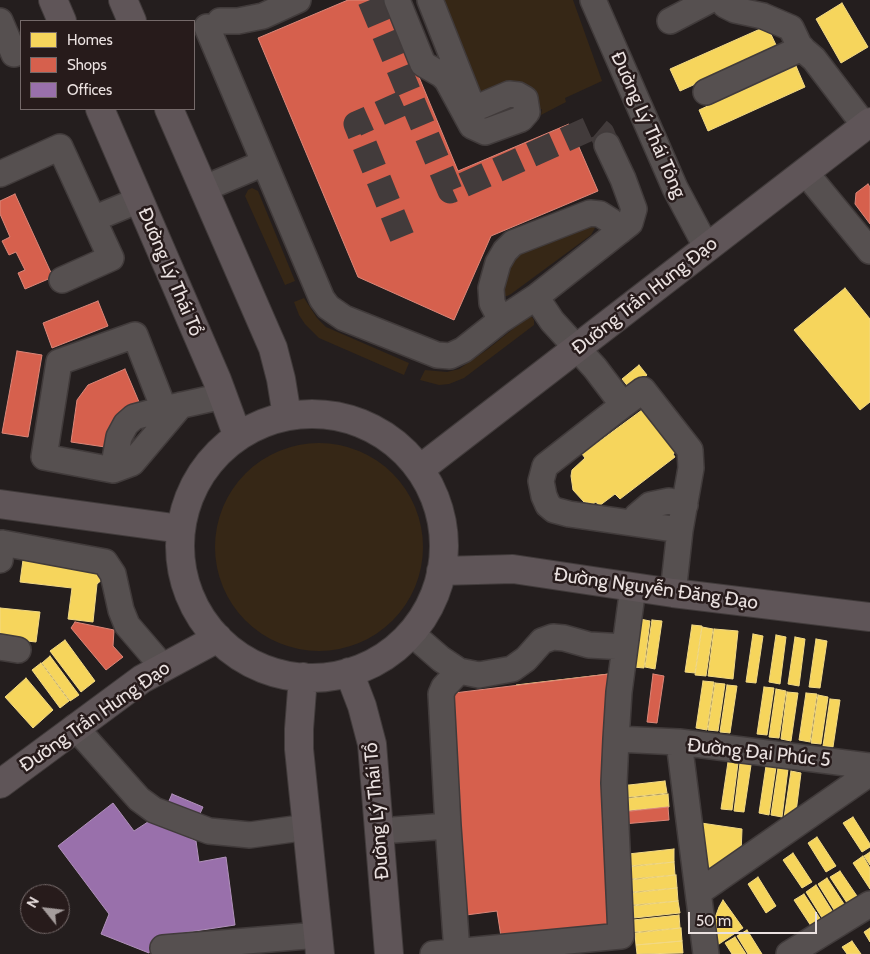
<!DOCTYPE html>
<meta charset="utf-8">
<style>
body{margin:0}
#map{position:relative;width:870px;height:954px;overflow:hidden;background:#241e1e;font-family:Cabin,sans-serif}
canvas{display:block}
.legend{position:absolute;left:20px;top:20px;width:175px;height:90px;box-sizing:border-box;background:#271b1b;border:1px solid #756a6a;margin:0;padding:6px 9px;list-style:none;font-size:15px;color:#eae1e0}
.legend li{display:flex;align-items:center;gap:10px;height:25px}
.legend b{width:25px;border:1px solid #756a6a}
.north{position:absolute;left:20px;top:884px;width:50px;height:50px;box-sizing:border-box;background:#271b1b;border:1px solid #756a6a;border-radius:50%;rotate:299deg;font-size:14px;font-weight:700;line-height:20px;text-align:center;color:#eae1e0}
.north::after{content:'';display:block;margin:auto;width:18px;height:22px;background:#a59d9c;clip-path:polygon(50% 0,100% 100%,50% 72%,0 100%)}
.scale{position:absolute;left:688px;top:912px;width:129px;height:22px;box-sizing:border-box;border:2px solid #eae1e0;border-top:0;padding-left:6px;font-size:15px;line-height:18px;white-space:nowrap;color:#eae1e0;-webkit-text-stroke:4px #271b1b;paint-order:stroke}
</style>
<div id="map">
<canvas width="870" height="954"></canvas>
<ul class="legend">
<li><b style="height:14px;background:#f6d55c"></b>Homes</li>
<li><b style="height:14px;background:#d6604d"></b>Shops</li>
<li><b style="height:14px;background:#9970ab"></b>Offices</li>
</ul>
<div class="north">N</div>
<div class="scale">50 m</div>
</div>
<script>
const ctx = document.querySelector('canvas').getContext('2d');
ctx.lineJoin = 'round';
function fill(path, color) {
  ctx.fillStyle = color;
  ctx.fill(path, 'evenodd');
}
function poly(rows) {
  const path = new Path2D();
  for (const r of rows) {
    if (r.length === 3) {
      path.moveTo(r[0] + r[2], r[1]);
      path.arc(r[0], r[1], r[2], 0, 2 * Math.PI);
      continue;
    }
    path.moveTo(r[0], r[1]);
    for (let i = 2; i < r.length; i += 2) path.lineTo(r[i], r[i + 1]);
  }
  return path;
}
function strokePath(path, color, width, dash) {
  ctx.strokeStyle = color;
  ctx.lineWidth = width;
  ctx.lineCap = dash ? 'butt' : 'round';
  ctx.setLineDash(dash || []);
  ctx.stroke(path);
}
function write(font, color, halo, rows, align = 'center') {
  ctx.font = font + ' Cabin,sans-serif';
  ctx.lineWidth = 5;
  ctx.setLineDash([]);
  ctx.textBaseline = 'middle';
  ctx.strokeStyle = halo;
  ctx.fillStyle = color;
  for (const [text, x, y, turn = 0] of rows) {
    ctx.save();
    ctx.translate(x, y);
    ctx.rotate((+turn || 0) * Math.PI / 180);
    ctx.textAlign = isNaN(turn) ? turn : align;
    if (halo) ctx.strokeText(text, 0, 0);
    ctx.fillText(text, 0, 0);
    ctx.restore();
  }
}
fill(poly([
 [430,0,573,0,602,81,565,98,566,102,541,115,542,109,533,113,534,107,479,97],
 [252,188,258,191,295,281,285,285,245,196,248,190],
 [587,222,595,228,591,235,511,294,507,296,504,296,499,285,510,258],
 [304,298,317,318,326,327,409,363,404,375,319,338,305,324,299,315,294,302],
 [531,316,534,320,534,325,464,378,449,384,439,385,420,380,425,370,447,372,459,369,488,349,524,320],
 [319,547,104]
]), '#362716');
const homes = poly([
 [842,3,868,47,841,63,816,19,842,3],
 [767,26,777,47,680,91,670,69,767,26],
 [796,66,805,87,708,131,699,110,796,66],
 [845,288,870,319,870,402,860,410,794,330,845,288],
 [639,365,647,375,630,389,622,379,639,365],
 [649,408,679,449,673,454,675,457,620,499,615,494,599,506,596,502,593,504,584,502,573,490,571,476,572,470,585,458,582,454,642,410,644,412,649,408],
 [23,560,88,567,92,564,103,579,97,584,93,622,68,619,72,588,20,582,23,560],
 [0,608,40,612,36,642,0,638,0,608],
 [640,619,650,621,644,668,633,667,640,619],
 [652,620,662,621,655,669,645,667,652,620],
 [692,625,702,626,695,673,685,672,692,625],
 [702,627,713,629,706,676,695,675,702,627],
 [714,629,738,631,733,679,708,676,714,629],
 [753,634,763,636,756,683,746,682,753,634],
 [776,635,786,637,780,684,769,682,776,635],
 [795,637,805,639,799,686,788,684,795,637],
 [816,639,827,641,820,688,809,687,816,639],
 [65,640,95,681,81,692,50,651,65,640],
 [50,656,79,695,70,701,42,663,50,656],
 [41,663,69,701,60,708,32,670,41,663],
 [609,674,605,724,601,728,595,732,521,737,516,685,609,674],
 [26,678,53,710,33,728,5,697,26,678],
 [703,681,714,682,707,730,696,728,703,681],
 [715,683,725,684,718,731,708,730,715,683],
 [727,685,737,686,730,733,720,732,727,685],
 [764,687,774,688,767,735,757,734,764,687],
 [776,689,786,691,779,738,769,737,776,689],
 [787,692,798,693,791,741,781,739,787,692],
 [806,693,817,694,810,742,799,740,806,693],
 [818,695,828,697,821,744,811,743,818,695],
 [830,699,840,700,833,747,823,746,830,699],
 [728,762,738,763,732,810,721,809,728,762],
 [740,763,751,765,744,812,734,811,740,763],
 [766,766,776,767,769,815,759,813,766,766],
 [778,768,788,769,782,817,771,815,778,768],
 [791,771,801,773,795,820,784,818,791,771],
 [665,781,667,793,621,798,620,786,665,781],
 [577,793,578,798,599,796,601,814,605,813,606,825,600,826,603,855,608,855,610,907,588,909,589,921,564,924,558,857,554,858,552,837,557,837,555,824,560,823,559,815,555,815,553,800,562,799,562,795,577,793],
 [668,794,669,807,623,811,622,799,668,794],
 [853,817,870,844,870,847,862,852,843,823,853,817],
 [701,823,742,829,741,854,718,869,703,866,701,823],
 [817,837,836,866,826,872,808,843,817,837],
 [674,849,674,862,629,866,628,854,674,849],
 [870,852,870,865,864,856,870,852],
 [793,853,812,882,802,888,783,860,793,853],
 [863,856,870,868,870,889,853,863,863,856],
 [674,862,675,875,630,879,628,867,674,862],
 [840,871,859,899,849,906,830,877,840,871],
 [559,874,565,929,503,935,498,881,559,874],
 [676,875,677,888,631,892,630,880,676,875],
 [758,877,776,906,766,913,748,884,758,877],
 [827,878,846,907,836,913,818,884,827,878],
 [816,885,834,914,824,921,806,892,816,885],
 [677,888,678,901,632,905,631,893,677,888],
 [804,894,823,923,813,929,794,900,804,894],
 [723,900,743,928,713,948,712,926,719,907,723,900],
 [678,901,680,913,634,918,632,906,678,901],
 [679,915,680,928,634,932,633,920,679,915],
 [681,928,682,941,636,945,635,933,681,928],
 [870,928,870,942,864,932,870,928],
 [747,930,762,954,748,954,737,936,747,930],
 [735,937,746,954,732,954,725,943,735,937],
 [682,941,683,953,637,954,636,945,682,941],
 [852,941,861,954,847,954,842,947,852,941]
]);
fill(homes, '#f6d55c');
strokePath(homes, '#f2d984', 1);
const shops = poly([
 [348,0,387,0,458,171,569,124,598,191,491,236,454,320,358,277,258,38,348,0],
 [868,184,870,187,870,224,855,204,856,193,868,184],
 [15,194,53,277,25,289,18,273,25,270,16,252,9,255,2,241,10,237,0,214,0,201,15,194],
 [98,301,108,326,52,348,43,323,98,301],
 [17,351,42,355,28,437,2,433,17,351],
 [125,369,142,409,112,448,71,442,77,400,88,385,125,369],
 [75,622,114,630,113,646,123,657,106,670,71,628,75,622],
 [609,674,613,927,502,943,497,911,466,915,446,694,609,674],
 [653,674,664,676,657,723,647,722,653,674],
 [668,807,669,820,623,824,622,812,668,807]
]);
fill(shops, '#d6604d');
strokePath(shops, '#dc8779', 1);
const offices = poly([
 [172,794,203,807,189,838,196,841,199,862,226,857,235,925,156,937,149,953,101,934,109,914,58,846,113,803,134,831,151,820,159,824,172,794]
]);
fill(offices, '#9970ab');
strokePath(offices, '#b192bb', 1);
strokePath(poly([
 [370,0,450,191,591,128,596,128,602,133,607,145],
 [402,237,356,124,412,99]
]), '#423b3b', 25, [25, 12]);
const minor = poly([
 [397,0,423,64,442,75,447,80,472,126,485,132,521,119,527,112,525,99,518,95,509,94,481,106,474,105,470,101,430,0],
 [593,0,675,188,707,248],
 [722,0,725,5,735,10,763,16,791,28,800,47,814,59,865,126],
 [0,21,14,54],
 [220,21,238,21,263,16,298,0],
 [670,21,710,0],
 [207,27,322,299,328,307,344,318,437,355,450,356,463,350,501,320,536,297,630,223,634,209,623,179,607,145],
 [706,92,802,48],
 [805,172,870,251],
 [0,174,60,147,93,219,139,200],
 [203,189,264,163],
 [62,280,111,258,93,219],
 [536,297,552,321,595,368,623,405,545,466,541,481,544,496,548,505,554,510,569,514,680,530,691,468,690,450,643,390,623,405],
 [501,320,492,303,491,288,498,263,505,251,513,243,590,213,600,214,611,221,620,231],
 [181,405,132,463,113,470,44,457,59,362,135,335,164,409,223,396],
 [113,470,119,437,126,424,134,417,164,409],
 [632,523,637,516,650,505,669,501,685,505],
 [0,560,2,543,105,562,113,574,121,610,127,625,163,667],
 [673,593,680,530],
 [411,633,441,659,459,671,479,675,512,669,526,659,542,641,553,637,564,638,589,645,625,647],
 [0,647,18,650],
 [75,727,139,799,154,810,209,831,250,835,308,827],
 [616,739,679,742],
 [448,826,441,694,444,687,459,671],
 [379,831,448,826,457,952],
 [699,892,870,773],
 [163,948,319,935],
 [433,954,621,936,614,783,616,739,619,692,633,587],
 [706,954,679,742,870,766],
 [789,954,870,904]
]);
const major = poly([
 [53,0,62,21],
 [123,0,132,21],
 [100,109,217,380,238,437],
 [169,109,273,348,281,379,287,416],
 [312,546,132],
 [420,469,870,122],
 [0,504,181,529],
 [441,571,513,569,673,593,870,617],
 [349,672,362,706,372,744,389,954],
 [303,677,299,729,299,749,320,954],
 [0,784,142,679,218,638]
]);
strokePath(minor, '#413b3b', 28);
strokePath(major, '#413b3b', 30);
strokePath(minor, '#565050', 25);
strokePath(major, '#5f5558', 28);
write('19px', '#eae1e0', '#271b1b', [
 ["Đường Lý Thái Tông",648,125,66],
 ["Đường Lý Thái Tổ",170,272,67],
 ["Đường Trần Hưng Đạo",645,296,-38],
 ["Đường Nguyễn Đăng Đạo",656,589,8],
 ["Đường Trần Hưng Đạo",95,717,-35],
 ["Đường Đại Phúc 5",759,753,6],
 ["Đường Lý Thái Tổ",377,811,-95]
]);
</script>
